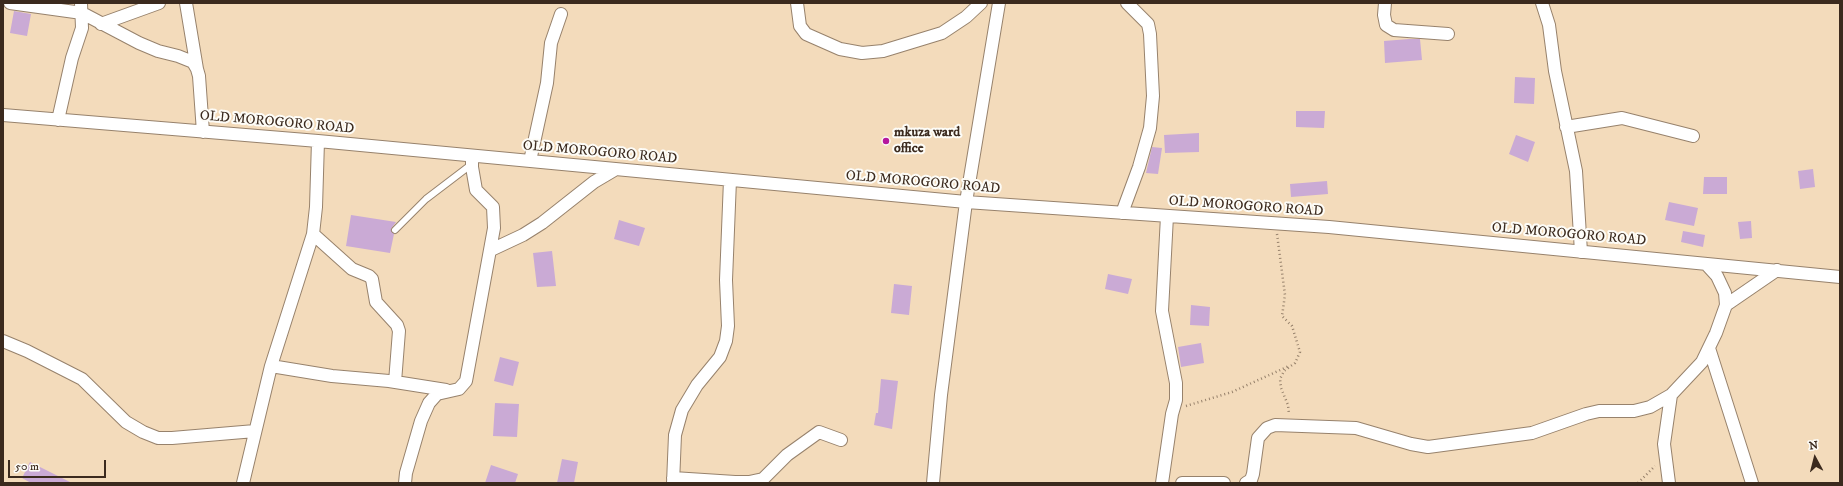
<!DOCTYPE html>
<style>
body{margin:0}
#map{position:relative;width:1843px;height:486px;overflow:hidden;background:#f3dbbb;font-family:"IM FELL DW Pica",serif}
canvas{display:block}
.frame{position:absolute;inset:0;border:4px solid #3b2a1e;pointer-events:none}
.north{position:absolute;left:1795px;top:438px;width:40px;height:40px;-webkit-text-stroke:3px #fdfcf7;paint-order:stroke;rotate:353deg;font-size:11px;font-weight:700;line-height:16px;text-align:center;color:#3b2a1e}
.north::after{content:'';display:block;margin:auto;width:14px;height:18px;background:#3b2a1e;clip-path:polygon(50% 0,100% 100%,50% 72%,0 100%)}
.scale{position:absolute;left:8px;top:460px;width:98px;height:18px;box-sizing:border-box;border:2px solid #3b2a1e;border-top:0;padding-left:5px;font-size:12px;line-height:14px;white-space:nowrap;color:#3b2a1e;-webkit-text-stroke:3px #fdfcf7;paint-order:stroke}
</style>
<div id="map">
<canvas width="1843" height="486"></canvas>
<div class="frame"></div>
<div class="north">N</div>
<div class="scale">50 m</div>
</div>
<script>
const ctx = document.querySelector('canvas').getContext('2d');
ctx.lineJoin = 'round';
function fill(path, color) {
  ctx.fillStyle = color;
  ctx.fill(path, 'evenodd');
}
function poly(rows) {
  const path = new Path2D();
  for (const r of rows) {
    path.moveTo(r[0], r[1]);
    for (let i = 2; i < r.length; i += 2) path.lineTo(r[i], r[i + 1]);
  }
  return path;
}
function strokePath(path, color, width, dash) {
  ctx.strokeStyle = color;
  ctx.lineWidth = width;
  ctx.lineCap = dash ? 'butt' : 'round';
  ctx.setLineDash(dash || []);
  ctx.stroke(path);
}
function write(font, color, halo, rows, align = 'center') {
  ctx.font = font + ' "IM FELL DW Pica",serif';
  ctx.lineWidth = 4;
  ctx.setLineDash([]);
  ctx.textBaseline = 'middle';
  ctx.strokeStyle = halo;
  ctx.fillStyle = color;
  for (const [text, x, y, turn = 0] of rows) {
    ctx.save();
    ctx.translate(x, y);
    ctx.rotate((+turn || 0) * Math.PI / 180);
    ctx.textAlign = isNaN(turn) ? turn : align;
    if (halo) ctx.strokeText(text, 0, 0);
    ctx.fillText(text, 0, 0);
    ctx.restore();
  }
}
fill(poly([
 [14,11,31,14,27,36,10,33],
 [1409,39,1420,39,1422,60,1385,63,1384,41],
 [1515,77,1535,78,1534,104,1514,103],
 [1296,111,1325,111,1324,128,1296,127],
 [1199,133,1199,152,1165,153,1164,135],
 [1516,135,1535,142,1528,162,1509,154],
 [1152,147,1162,148,1158,174,1146,173],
 [1813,169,1815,187,1800,189,1798,171],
 [1704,177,1727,177,1727,194,1703,194],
 [1327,181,1328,194,1291,197,1290,184],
 [1669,202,1698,208,1694,226,1665,220],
 [351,215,396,222,391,229,394,234,390,253,346,246],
 [619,220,645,228,639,246,614,239],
 [1751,221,1752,238,1740,239,1738,222],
 [1683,231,1705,235,1703,247,1681,242],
 [552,251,556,286,537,287,533,253],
 [1108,274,1132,279,1128,294,1105,289],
 [894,284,912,286,909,315,891,313],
 [1191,305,1210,307,1209,326,1190,325],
 [1201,343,1204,363,1181,367,1178,347],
 [500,357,519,362,513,386,494,381],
 [881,379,898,381,892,429,874,425,876,413,878,413],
 [495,403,519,404,517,437,493,436],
 [562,459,578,462,574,483,557,483],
 [30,462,72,483,31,483,22,478],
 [491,465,518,474,515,483,485,483]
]), '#caaad5');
const service = poly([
 [395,230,426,199,472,164]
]);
const minor = poly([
 [10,3,82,13,139,43,158,51,178,56,193,62,197,69,199,76,203,132],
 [186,3,197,69],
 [797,3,800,26,806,34,840,49,862,53,883,51,942,33,966,17,981,3],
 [1385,3,1384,15,1386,25,1394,30,1448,34],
 [1542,3,1549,25,1555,71,1576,171,1581,252],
 [101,24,159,3],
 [3,115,318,141,966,202,1329,227,1840,277],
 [58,120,72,58,82,28,81,3],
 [1566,127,1622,118,1693,136],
 [530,161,547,83,551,43,561,14],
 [1122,213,1139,167,1150,128,1153,96,1150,34,1148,24,1127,3],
 [313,234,352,269,369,276,372,279,376,302,397,325,399,331,395,382],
 [491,250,523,235,542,223,594,182,616,169],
 [1726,305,1777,270],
 [3,341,27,351,82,379,126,422,143,432,158,438,172,438,255,431],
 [1709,348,1752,483],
 [271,366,332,376,389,381,446,390],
 [673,478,735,482,749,482,763,479,787,455,819,432,841,440],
 [243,483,271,366,313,234,316,207,318,141],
 [405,483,406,473,421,421,429,403,437,394,459,389,466,381,494,228,493,207,476,190,472,167,472,156],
 [673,483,675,435,682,410,697,385,720,357,726,341,728,326,726,280,730,180],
 [933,483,941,395,966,202,999,3],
 [1162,483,1172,414,1176,400,1176,383,1162,311,1167,216],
 [1182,483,1224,483],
 [1246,483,1251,480,1253,474,1258,438,1267,428,1275,425,1356,428,1411,444,1428,447,1532,433,1586,414,1599,411,1634,411,1650,407,1671,395,1702,362,1716,333,1726,305,1725,293,1717,276,1706,264],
 [1669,483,1664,444,1671,395]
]);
strokePath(service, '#97826c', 8);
strokePath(minor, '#97826c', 14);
strokePath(poly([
 [1277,234,1285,295,1282,316,1292,326,1300,352,1295,363,1284,371,1280,379,1281,388,1288,405,1289,414],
 [1186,406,1232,392,1289,366],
 [1638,483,1655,466]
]), '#97826c', 2.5, [1, 3]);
strokePath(service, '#fff', 6);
strokePath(minor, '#fff', 12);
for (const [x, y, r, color] of [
 [886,141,4,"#b5179e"]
]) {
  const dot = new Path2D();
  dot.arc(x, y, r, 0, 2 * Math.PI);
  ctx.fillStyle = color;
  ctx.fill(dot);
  strokePath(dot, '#fdfcf7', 1.5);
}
write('14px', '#3b2a1e', '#fdfcf7', [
 ["OLD MOROGORO ROAD",277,123,5],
 ["OLD MOROGORO ROAD",600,153,5],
 ["OLD MOROGORO ROAD",923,183,5],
 ["OLD MOROGORO ROAD",1246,207,4],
 ["OLD MOROGORO ROAD",1569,235,5]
]);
write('bold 14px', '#3b2a1e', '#fdfcf7', [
 ["mkuza ward",894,133],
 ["office",894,149]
], 'left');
</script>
